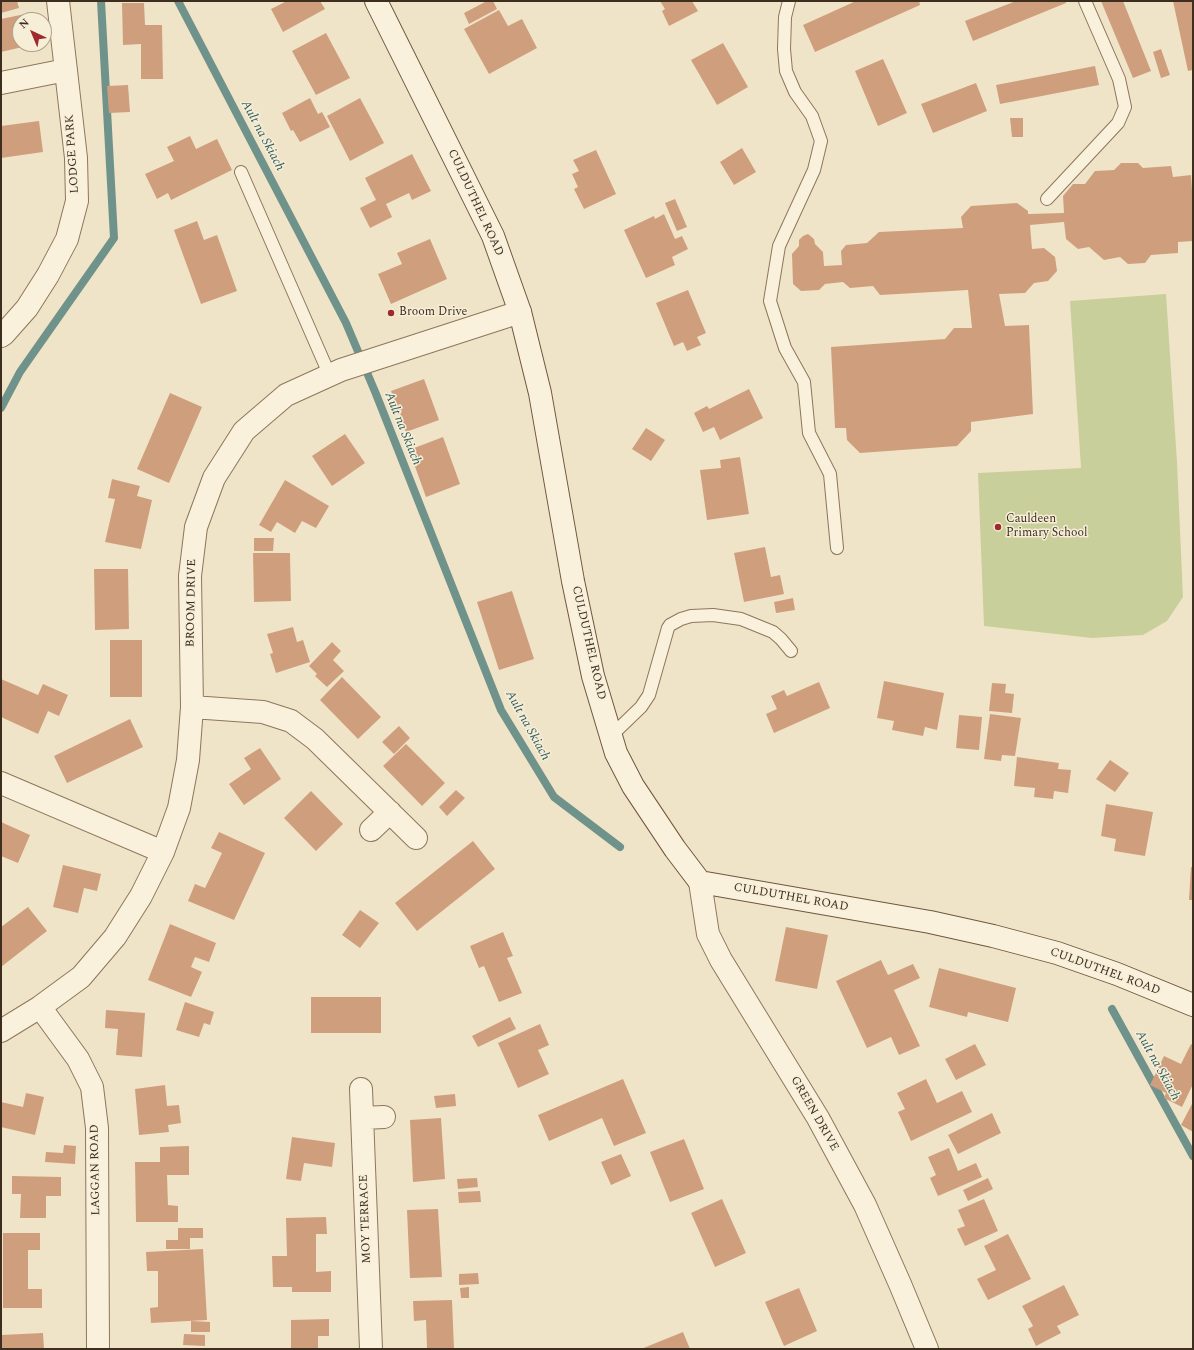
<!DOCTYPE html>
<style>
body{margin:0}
#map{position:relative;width:1194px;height:1350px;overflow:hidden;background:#f0e4c8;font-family:Spectral,serif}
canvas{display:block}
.frame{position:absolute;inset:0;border:2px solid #3d2e20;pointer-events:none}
.north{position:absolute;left:12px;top:12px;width:40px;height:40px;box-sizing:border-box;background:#f7eed8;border:1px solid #ada18e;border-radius:50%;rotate:316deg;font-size:11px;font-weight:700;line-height:16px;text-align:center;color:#3d2e20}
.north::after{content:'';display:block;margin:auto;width:14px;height:18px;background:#9e2a2b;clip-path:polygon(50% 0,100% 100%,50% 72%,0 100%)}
</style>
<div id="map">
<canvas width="1194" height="1350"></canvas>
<div class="frame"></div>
<div class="north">N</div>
</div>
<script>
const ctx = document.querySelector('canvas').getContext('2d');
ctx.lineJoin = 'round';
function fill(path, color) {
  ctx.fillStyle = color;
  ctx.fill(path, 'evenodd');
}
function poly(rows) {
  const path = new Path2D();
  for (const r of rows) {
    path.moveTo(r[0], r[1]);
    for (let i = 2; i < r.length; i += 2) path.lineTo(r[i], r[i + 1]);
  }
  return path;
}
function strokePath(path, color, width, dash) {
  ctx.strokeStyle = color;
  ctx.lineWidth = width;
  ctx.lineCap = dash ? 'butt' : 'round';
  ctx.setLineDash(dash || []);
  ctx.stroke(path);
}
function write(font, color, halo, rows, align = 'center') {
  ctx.font = font + ' Spectral,serif';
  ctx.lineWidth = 3;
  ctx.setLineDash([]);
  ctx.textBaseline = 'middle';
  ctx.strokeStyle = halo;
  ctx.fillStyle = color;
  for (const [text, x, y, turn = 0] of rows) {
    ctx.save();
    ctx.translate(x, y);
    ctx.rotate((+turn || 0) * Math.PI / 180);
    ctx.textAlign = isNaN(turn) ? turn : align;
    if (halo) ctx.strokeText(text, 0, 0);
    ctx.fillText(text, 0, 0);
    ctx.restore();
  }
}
fill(poly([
 [1166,294,1177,462,1183,597,1167,621,1143,635,1092,638,984,626,978,473,1081,468,1070,301]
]), '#c9cf9b');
strokePath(poly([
 [178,1,346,323,376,394,501,710,554,797,620,847],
 [1,408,20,372,114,238,101,1],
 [1112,1009,1193,1156]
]), '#6f938a', 8);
fill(poly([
 [1,1,17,1,19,8,1,13],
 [287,1,320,1,325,9,283,32,271,9],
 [487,1,493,1,497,9,469,24,464,13],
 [660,1,692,1,698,11,669,26,662,11,665,9],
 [856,1,919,1,920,5,815,52,803,25],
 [1016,1,1066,1,1066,3,973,41,965,21],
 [1101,1,1123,1,1151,71,1133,78],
 [1173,1,1193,1,1193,70,1188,71],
 [122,3,144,3,145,25,162,25,163,79,141,79,141,44,123,45],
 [499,10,508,26,522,19,537,48,489,74,464,29],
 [25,14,26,20,20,20,20,44,31,45,1,52,1,19],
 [326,33,350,78,316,95,292,51],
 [723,43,748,87,717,105,691,60],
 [1161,49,1170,75,1161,78,1153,52],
 [883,59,907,113,878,126,855,71],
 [1095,66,1099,85,1000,104,996,85],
 [976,83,987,111,933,133,921,104],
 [128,85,130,112,109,113,107,86],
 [310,98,318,114,322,112,330,127,300,142,293,130,291,131,282,113],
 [360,98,384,143,350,161,327,116],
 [1010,118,1023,118,1023,137,1012,137],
 [39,121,43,152,1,158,1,126],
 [190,136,196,149,217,139,232,170,171,200,168,193,157,199,145,174,174,161,167,147],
 [742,148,756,172,734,185,720,162],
 [596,150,616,194,584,209,574,189,578,187,572,174,579,171,573,160],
 [412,154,431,191,412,200,409,193,386,204,392,217,370,228,360,208,376,200,365,178],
 [1121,163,1138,163,1143,168,1171,166,1173,177,1191,175,1193,206,1193,241,1178,242,1178,253,1151,255,1145,263,1128,264,1120,257,1104,260,1089,247,1078,249,1066,239,1064,222,1030,225,1032,249,1044,248,1055,257,1057,271,1048,281,1034,283,1025,293,999,294,1005,326,1029,325,1033,414,971,422,971,431,957,446,860,453,847,440,846,428,835,428,831,347,945,339,954,328,972,328,968,290,880,295,873,286,850,288,843,282,825,284,819,290,801,291,793,284,792,254,799,246,799,240,803,236,808,234,814,239,815,244,823,252,824,266,842,265,841,251,846,245,867,243,879,232,963,228,961,217,971,206,1017,203,1028,211,1028,214,1064,213,1063,196,1073,184,1085,184,1095,171,1114,170],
 [675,199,687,227,677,231,665,203],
 [664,214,675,239,682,236,688,249,672,257,675,265,646,278,624,230,654,216,655,219],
 [197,221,204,240,217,235,237,291,201,304,174,230],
 [430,239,447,279,391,304,378,274,402,264,397,253],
 [688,290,706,333,697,337,701,345,687,351,683,342,674,346,656,303],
 [424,379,439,420,406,432,391,391],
 [749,389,763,418,720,440,714,427,703,432,694,413,707,406,709,409],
 [170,393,202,407,169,483,137,469],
 [646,428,665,440,651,461,632,449],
 [345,434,365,463,332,486,312,456],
 [443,437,460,484,426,497,409,450],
 [740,457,749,514,707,520,700,470,721,468,720,460],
 [112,479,140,486,137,496,152,500,141,549,105,542,115,499,108,498],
 [285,480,329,506,316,528,302,521,295,533,277,522,271,532,259,525],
 [254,538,274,538,273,551,254,551],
 [765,547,771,577,780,575,784,594,744,602,734,553],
 [253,553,290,553,291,601,254,602],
 [94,569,128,569,129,629,95,630],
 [512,591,534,659,499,670,477,602],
 [793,598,795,610,776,613,774,602],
 [293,627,297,642,303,640,310,662,276,673,270,654,273,653,267,634],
 [110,640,142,640,142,697,110,697],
 [332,642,341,651,333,660,344,671,327,687,315,676,317,674,309,666],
 [342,677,381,717,358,739,320,700],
 [1,679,38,695,43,684,68,695,59,716,48,711,38,734,1,717],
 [884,681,944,693,937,730,925,727,923,736,892,730,894,721,877,718],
 [819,682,830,708,774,733,766,714,777,709,771,696,784,690,787,696],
 [992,683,1006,684,1005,693,1014,694,1012,713,989,711],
 [990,714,1021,718,1015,756,1002,755,1001,761,984,759],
 [959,715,982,717,979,750,956,748],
 [130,719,143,747,67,783,54,756],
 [399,726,410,738,394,754,382,742],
 [406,744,445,783,422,806,383,766],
 [260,748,281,779,244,805,229,784,251,769,244,758],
 [1017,757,1059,763,1058,769,1071,770,1068,793,1054,791,1053,799,1034,797,1035,788,1014,786],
 [1110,760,1129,773,1115,792,1096,779],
 [456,790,465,798,447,816,439,807],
 [311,791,343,824,316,851,284,818],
 [1106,804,1153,812,1145,856,1114,851,1116,839,1101,836],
 [1,822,30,835,18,863,1,856],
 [219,832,265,853,234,920,188,901,195,884,205,888,222,853,211,848],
 [473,841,495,869,417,931,395,903],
 [63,865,101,874,97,891,84,888,78,913,53,907],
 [1191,867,1193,867,1193,900,1189,900],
 [28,907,47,931,1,967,1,927],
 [360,910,379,923,360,948,342,935],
 [170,924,216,943,209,962,195,957,191,967,202,972,191,997,148,980],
 [786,927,828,935,817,989,775,981],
 [503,932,513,956,507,958,522,993,499,1002,484,966,479,968,470,946],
 [881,960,888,975,913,964,920,978,894,990,920,1046,899,1055,891,1037,867,1048,836,981],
 [939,968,1016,988,1008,1022,968,1012,967,1017,929,1007],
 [311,997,381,997,381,1033,311,1033],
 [185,1002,214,1012,210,1025,204,1023,199,1037,176,1030],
 [106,1010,145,1013,142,1057,116,1055,118,1029,105,1028],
 [510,1017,516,1029,478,1047,472,1036],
 [540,1024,549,1045,538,1050,549,1074,518,1088,498,1043],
 [975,1044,986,1065,956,1080,945,1059],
 [1191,1044,1193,1045,1193,1084,1182,1107,1164,1098,1166,1093,1150,1085,1164,1056,1181,1064],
 [623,1079,646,1133,614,1146,602,1118,549,1141,538,1115],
 [926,1079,937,1103,962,1091,972,1112,911,1141,898,1112,905,1109,897,1093],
 [165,1085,167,1106,179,1105,181,1123,168,1125,169,1132,139,1135,135,1089],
 [26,1093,44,1097,35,1135,1,1127,1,1102,23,1107],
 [455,1094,456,1106,436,1108,434,1096],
 [1193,1102,1193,1132,1181,1125],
 [992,1113,1001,1133,958,1154,948,1135],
 [441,1118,445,1179,413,1182,410,1120],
 [292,1137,335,1143,332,1167,304,1163,301,1181,286,1179],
 [684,1139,704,1189,670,1202,650,1152],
 [64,1145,76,1146,75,1164,45,1162,46,1152,63,1153],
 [189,1146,189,1175,167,1175,168,1205,178,1206,178,1222,136,1222,135,1162,160,1162,160,1147],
 [949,1148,958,1171,976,1163,982,1177,938,1196,930,1178,936,1175,928,1157],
 [621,1154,631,1176,611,1185,601,1162],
 [12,1176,61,1177,61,1196,46,1196,46,1218,20,1218,21,1194,12,1194],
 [477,1178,478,1187,458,1189,457,1179],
 [988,1178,993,1189,968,1201,963,1190],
 [480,1191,481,1202,459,1203,458,1192],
 [722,1199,746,1253,715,1267,691,1213],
 [984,1199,998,1231,965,1246,957,1229,965,1226,958,1210],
 [438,1209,442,1277,410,1278,407,1210],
 [326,1217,327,1234,316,1234,316,1272,331,1271,331,1292,292,1292,292,1287,273,1287,272,1256,287,1256,286,1218],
 [178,1228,203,1228,203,1238,190,1238,190,1249,166,1249,166,1240,178,1240],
 [3,1233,40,1233,40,1250,28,1250,28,1289,42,1289,42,1308,3,1308],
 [1008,1234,1031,1279,988,1300,977,1279,996,1270,984,1246],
 [203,1249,207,1320,151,1323,150,1308,158,1307,158,1271,147,1271,146,1252],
 [478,1273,479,1284,459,1285,459,1274],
 [1064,1285,1079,1315,1057,1326,1061,1333,1036,1346,1028,1329,1033,1326,1022,1306],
 [469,1287,469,1298,461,1298,460,1288],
 [799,1288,817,1331,784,1346,765,1302],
 [452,1300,454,1349,427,1349,426,1320,414,1321,413,1301],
 [329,1319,329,1336,318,1336,318,1349,291,1349,291,1320],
 [191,1321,210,1322,210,1332,191,1332],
 [683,1332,690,1349,641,1349],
 [43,1333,44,1349,1,1349,1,1335],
 [184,1334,205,1335,205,1346,183,1345]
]), '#cf9f7d');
const lane = poly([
 [789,1,785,17,784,49,786,71,795,92,812,116,821,141,814,170,779,246,770,301,785,348,804,382,809,433,830,474,837,548],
 [241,172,330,376],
 [1047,199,1118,123,1125,107,1119,79,1085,1],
 [611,736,641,707,649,695,668,628,670,625,681,619,691,616,713,615,741,619,773,632,781,639,791,651]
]);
const street = poly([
 [1,83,66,70],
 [1,336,4,334,27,308,48,275,67,239,77,201,76,158,58,1],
 [192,707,263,712,291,721,315,739,416,838],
 [1,783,163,852],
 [371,830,390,812],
 [700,882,708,934,721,960,818,1118,865,1205,900,1284,927,1349],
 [40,1007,78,1059,92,1087,97,1128,98,1349],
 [1,1031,40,1007,81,977,115,937,141,896,163,852,179,808,188,760,192,707,190,576,196,527,214,478,244,431,286,395,341,370,520,312],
 [361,1089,371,1349],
 [363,1118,384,1117]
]);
const secondary = poly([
 [376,1,493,236,520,312,540,393,573,581,593,676,616,753,633,786,675,849,700,882,930,922,993,936,1057,953,1117,974,1193,1005]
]);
strokePath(lane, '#8d765c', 14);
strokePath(street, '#8d765c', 24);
strokePath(secondary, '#6f573f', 24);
strokePath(lane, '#faf1dc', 12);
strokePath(street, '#faf1dc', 22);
strokePath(secondary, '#faf1dc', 22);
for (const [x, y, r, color] of [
 [391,313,4,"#9e2a2b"],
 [998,527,4,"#9e2a2b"]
]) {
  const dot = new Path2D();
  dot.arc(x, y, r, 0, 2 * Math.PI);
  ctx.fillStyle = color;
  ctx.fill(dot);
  strokePath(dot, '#f7eed8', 1.5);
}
write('12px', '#3d2e20', '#f7eed8', [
 ["LODGE PARK",73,154,-94],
 ["CULDUTHEL ROAD",475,203,65],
 ["BROOM DRIVE",192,603,-89],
 ["CULDUTHEL ROAD",588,643,77],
 ["CULDUTHEL ROAD",791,898,10],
 ["CULDUTHEL ROAD",1105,972,20],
 ["GREEN DRIVE",814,1114,60],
 ["LAGGAN ROAD",96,1170,-91],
 ["MOY TERRACE",366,1219,-92]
]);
write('12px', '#3d2e20', '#f7eed8', [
 ["Broom Drive",399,313],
 ["Cauldeen",1006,520],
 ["Primary School",1006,534]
], 'left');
write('italic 13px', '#2f5d5a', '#f7eed8', [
 ["Ault na Skiach",262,136,62],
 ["Ault na Skiach",402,429,68],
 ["Ault na Skiach",527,726,61],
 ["Ault na Skiach",1157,1066,61]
]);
</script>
